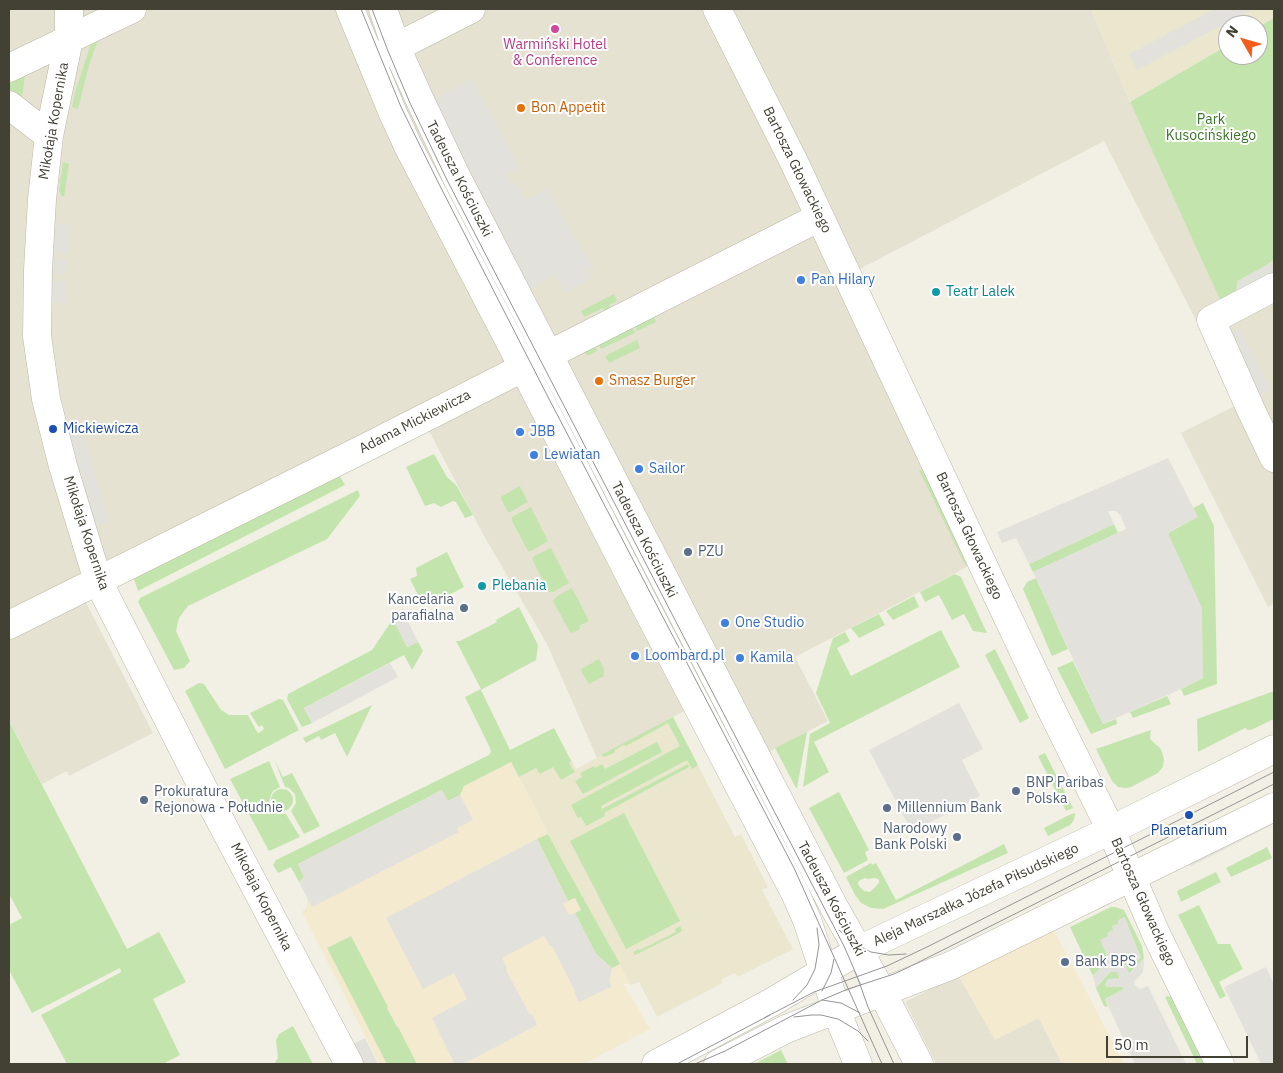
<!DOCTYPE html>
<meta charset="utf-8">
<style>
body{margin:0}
#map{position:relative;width:1283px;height:1073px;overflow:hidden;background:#f2f0e4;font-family:"IBM Plex Sans",sans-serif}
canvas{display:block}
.frame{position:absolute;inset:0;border:10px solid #434034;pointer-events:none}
.north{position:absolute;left:1218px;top:15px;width:50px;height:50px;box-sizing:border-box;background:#fff;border:1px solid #b4b3ae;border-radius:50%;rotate:308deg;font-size:14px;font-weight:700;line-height:20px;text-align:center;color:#434034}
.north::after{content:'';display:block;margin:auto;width:18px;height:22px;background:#f45d19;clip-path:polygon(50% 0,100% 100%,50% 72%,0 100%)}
.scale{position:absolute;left:1106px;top:1036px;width:142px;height:22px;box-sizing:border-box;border:2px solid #434034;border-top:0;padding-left:6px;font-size:15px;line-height:18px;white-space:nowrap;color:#434034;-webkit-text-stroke:4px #fff;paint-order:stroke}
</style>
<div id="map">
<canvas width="1283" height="1073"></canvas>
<div class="frame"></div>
<div class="north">N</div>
<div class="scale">50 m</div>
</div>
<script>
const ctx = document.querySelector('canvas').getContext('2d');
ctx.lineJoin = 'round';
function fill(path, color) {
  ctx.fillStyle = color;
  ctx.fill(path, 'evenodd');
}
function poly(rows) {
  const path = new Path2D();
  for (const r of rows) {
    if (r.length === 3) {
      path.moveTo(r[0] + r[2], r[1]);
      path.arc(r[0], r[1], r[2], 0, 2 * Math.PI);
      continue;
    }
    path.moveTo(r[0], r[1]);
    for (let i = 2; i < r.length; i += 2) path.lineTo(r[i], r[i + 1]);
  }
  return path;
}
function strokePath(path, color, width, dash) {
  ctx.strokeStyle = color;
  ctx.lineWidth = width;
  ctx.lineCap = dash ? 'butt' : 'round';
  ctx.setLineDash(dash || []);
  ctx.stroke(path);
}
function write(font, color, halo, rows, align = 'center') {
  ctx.font = font + ' "IBM Plex Sans",sans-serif';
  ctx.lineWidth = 4;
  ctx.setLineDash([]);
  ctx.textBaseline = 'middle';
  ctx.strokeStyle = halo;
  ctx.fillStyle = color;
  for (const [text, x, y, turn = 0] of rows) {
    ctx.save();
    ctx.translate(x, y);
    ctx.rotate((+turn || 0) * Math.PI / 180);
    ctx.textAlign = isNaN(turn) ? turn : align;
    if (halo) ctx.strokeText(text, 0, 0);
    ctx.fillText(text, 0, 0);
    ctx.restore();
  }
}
fill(poly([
 [9,9,1091,9,1130,102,1221,301,1274,259,1274,604,1268,607,1181,433,1239,404,1104,141,839,280,973,564,795,657,828,721,765,754,731,686,597,758,547,644,483,534,417,408,77,585,153,733,69,776,67,771,42,784,9,720],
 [958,975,1039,1018,1062,1064,936,1064,905,1002]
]), '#e5e2d2');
fill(poly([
 [510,750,512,762,558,853,631,985,623,983,650,1029,584,1064,379,1064,302,912,307,907,307,897,291,865],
 [1052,926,1124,1064,1062,1064,1039,1018,995,1040,958,975]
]), '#f4eacf');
fill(poly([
 [1091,9,1274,9,1274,18,1258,27,1258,25,1228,25,1228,45,1130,102],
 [673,717,735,837,741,834,768,887,762,890,793,949,738,977,735,973,730,975,721,980,723,983,657,1017,639,982,631,985,558,853,512,762,554,728,576,769]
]), '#eae7ce');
fill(poly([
 [1274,18,1274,259,1221,302,1130,102,1228,45,1228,55,1258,55,1258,27],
 [100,35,89,65,78,109,72,107,75,93,92,40],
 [26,69,21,104,9,94,9,78],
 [63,162,69,164,64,197,61,195,59,190],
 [614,294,617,301,609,305,612,310,606,314,603,308,584,317,581,311],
 [654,316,656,322,637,331,635,326,632,327,635,333,601,349,598,344,595,346,597,351,587,356,583,349],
 [637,340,640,348,609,363,605,356],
 [434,454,447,477,456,485,473,515,465,518,456,502,453,501,441,507,434,503,425,506,406,467],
 [919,470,928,471,970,562,965,565],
 [339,475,345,485,138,591,133,576],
 [520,486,528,502,510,512,508,512,501,499,502,496],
 [358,490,360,496,327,539,188,606,179,618,176,631,190,661,184,668,174,670,138,602,140,598],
 [1203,503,1214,526,1217,684,1184,696,1181,689,1203,678,1168,533,1197,517,1193,508],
 [531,507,548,541,531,551,528,551,512,521,512,517],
 [1114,524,1118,533,1033,572,1029,564],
 [551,548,569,583,553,592,549,592,532,559,534,556],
 [447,552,464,587,434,603,422,603,410,579,417,576,416,568],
 [955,574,961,577,987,633,973,631,964,614,952,620,939,595,925,602,920,592],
 [1036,578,1068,649,1052,656,1023,589,1027,582],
 [572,588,589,621,579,626,580,629,572,633,570,632,553,601,557,596],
 [914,596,919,607,893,620,886,611],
 [519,607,538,645,536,660,481,690,510,750,554,728,571,761,569,763,575,772,561,780,553,767,540,774,536,768,519,777,511,762,464,786,460,795,448,801,442,790,298,864,304,877,299,882,291,867,278,873,273,865,276,860,489,755,491,752,490,748,465,697,481,689,456,641,460,641,497,622,496,620],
 [879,614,885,625,859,638,851,628],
 [393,619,407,647,418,642,423,651,412,670,404,655,304,708,312,723,302,727,287,699,288,694,372,650],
 [941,630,960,667,814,742,829,772,803,787,810,734,830,723,816,693,833,638,845,632,850,641,837,648,851,676],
 [995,649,1029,718,1020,723,985,655],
 [599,659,604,669,604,676,589,684,581,671,583,668],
 [1073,661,1103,724,1116,719,1117,724,1091,734,1057,668],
 [199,683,204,684,221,710,229,715,248,715,257,732,259,733,264,729,262,725,259,727,258,726,250,713,279,699,283,700,299,730,225,769,185,691],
 [1274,691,1274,719,1251,730,1248,730,1245,728,1198,752,1197,719],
 [1167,696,1171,704,1133,718,1130,712],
 [372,705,347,757,335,733,321,740,319,736,306,743,303,738],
 [673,717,698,765,692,769,687,760,601,806,602,809,688,764,689,767,604,813,605,816,586,826,581,817,578,818,571,805,680,746,668,723,626,746,623,745,615,750,614,753,604,757,601,755],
 [9,721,127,949,159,932,186,982,153,999,180,1055,163,1064,67,1064,41,1015,121,972,120,968,32,1013,9,970,9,925,22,918,9,894],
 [1151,730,1150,739,1161,749,1164,759,1163,767,1158,773,1131,787,1126,788,1118,787,1112,781,1096,749],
 [807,732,797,788,796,788,775,748],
 [657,742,662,752,583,794,575,781,582,777,580,773,594,766,595,768,602,764,605,769],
 [1045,753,1073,808,1066,811,1038,756],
 [274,759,283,777,292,773,320,826,304,834,291,811,296,803,295,794,289,788,285,787],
 [269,761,280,787,273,791,271,795,269,803,271,807,278,813,286,814,300,837,269,851,230,779],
 [282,800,11],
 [839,792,869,850,865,852,868,860,844,873,809,808],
 [624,813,680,921,626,949,570,841],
 [1075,813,1074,820,1070,825,1048,836,1044,828,1069,815],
 [548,834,558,853,620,964,612,968,596,954,575,913,581,910,575,898,568,901,537,839],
 [1004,844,1008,853,883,909,871,908,861,903,855,895,846,877,871,863,872,865,876,863,896,900],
 [865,878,868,879,874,878,878,879,879,880,879,883,870,892,864,891,859,886,858,883,860,880],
 [1267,847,1272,858,1231,877,1226,868],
 [1216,872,1221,882,1181,902,1177,891],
 [1199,905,1218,944,1230,944,1243,969,1219,982,1226,996,1220,999,1178,915],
 [1111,907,1115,907,1124,910,1142,946,1144,958,1129,974,1122,957,1124,954,1128,953,1141,958,1124,917,1108,936,1106,961,1095,974,1092,974,1070,927],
 [680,926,682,930,679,933,635,955,633,952,638,949,640,950,676,932,675,929],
 [351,936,388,1007,387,1008,397,1027,398,1027,417,1064,387,1064,327,948],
 [1113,971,1117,972,1120,979,1105,984,1107,987,1123,987,1124,989,1105,999,1108,1007,1104,1006,1096,988,1110,972],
 [1168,996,1172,997,1209,1064,1197,1064,1165,997],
 [293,1026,313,1064,274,1064,278,1058,276,1040,279,1034],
 [781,1050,788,1064,754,1064]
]), '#c3e5ad');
fill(poly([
 [1215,9,1253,9,1137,70,1129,54],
 [472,79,519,168,505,174,510,184,516,182,524,197,531,198,546,189,593,268,587,271,591,278,566,293,554,274,531,289,434,99],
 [55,224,70,225,68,254,53,252],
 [52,259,67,260,66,274,51,273],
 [1274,261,1274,279,1236,298,1237,281],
 [51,281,66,281,65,303,50,302],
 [1240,329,1270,389,1258,395,1228,335],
 [80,424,108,522,96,525,68,427],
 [1168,458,1198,517,1168,533,1202,608,1203,678,1181,689,1103,724,1033,572,1126,529,1121,516,1116,511,1108,511,1114,524,1029,564,1016,538,1002,543,997,532],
 [402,609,418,642,407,647,393,619],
 [390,663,398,677,312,723,304,708],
 [959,703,983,749,962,760,980,796,912,832,869,750],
 [442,790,448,801,460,795,473,820,457,828,459,832,312,907,299,882,304,877,298,864],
 [1274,816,1274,824,1191,866,1183,863],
 [537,839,568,901,563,904,569,915,575,913,596,954,612,968,610,980,611,987,579,1002,574,992,575,991,552,946,550,946,544,936,502,958,507,969,506,970,507,972,530,1015,532,1014,537,1025,475,1058,461,1064,457,1064,454,1063,432,1018,467,999,454,973,423,989,386,918],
 [1125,917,1141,958,1134,962,1131,955,1128,953,1124,954,1122,957,1122,960,1130,974,1144,958,1143,972,1134,982,1135,985,1140,989,1148,986,1186,1064,1135,1064,1105,999,1124,989,1123,987,1108,987,1105,984,1108,979,1120,978,1117,972,1110,972,1096,988,1092,974,1095,974,1106,961,1107,956,1100,940,1108,936,1107,933,1113,930,1112,926,1118,924,1118,920],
 [1266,967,1274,985,1274,1062,1269,1064,1261,1064,1224,987],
 [365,1038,378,1064,363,1064,353,1044]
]), '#e2e1dc');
const minor = poly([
 [69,9,69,39,49,136,42,199,38,270,37,336,46,399,63,466,98,581,203,788,349,1064],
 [350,9,392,111,408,146,523,367,650,615,795,893,807,920,840,1020,858,1064],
 [383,9,396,47,419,98,457,178,834,907,882,992,919,1064],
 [717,9,794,162,982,563,1051,709,1111,830,1157,936,1220,1064],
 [381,55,471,9],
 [9,68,132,9],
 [9,105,49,136],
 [1274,287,1211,320,1251,410,1274,458],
 [9,625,371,445,820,217],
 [656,1064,772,1002,863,948,1111,830,1274,749],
 [718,1064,786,1029,950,966,1274,807]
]);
strokePath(minor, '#bdb9a7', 29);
strokePath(minor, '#fff', 28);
strokePath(poly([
 [361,9,401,107,438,182,548,397,794,868,882,1064],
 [372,9,388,51,410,103,447,180,844,946,857,976,868,1007,894,1064],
 [839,930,853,943,871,952,889,955,906,954],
 [822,991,831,973,834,959],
 [793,1000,807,985,815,969,819,945,817,928],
 [822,1000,841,1003,860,1013],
 [794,1017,812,1015,821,1015,838,1019,858,1031,868,1041],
 [764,1018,814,992,887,966,929,946,1274,772],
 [677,1064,770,1015],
 [695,1064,725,1051,822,1000,848,989,894,974,909,967,1274,784]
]), '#949494', 1);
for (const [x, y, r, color] of [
 [555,29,5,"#d1479c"],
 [521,108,5,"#e8710a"],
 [801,280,5,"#3f7fe0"],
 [936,292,5,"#0f9aa8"],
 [599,381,5,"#e8710a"],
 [53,429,5,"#1a4fb4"],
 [520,432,5,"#3f7fe0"],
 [534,455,5,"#3f7fe0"],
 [639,469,5,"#3f7fe0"],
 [688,552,5,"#5c6f8a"],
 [482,586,5,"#0f9aa8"],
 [464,608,5,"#5c6f8a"],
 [725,623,5,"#3f7fe0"],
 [635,656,5,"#3f7fe0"],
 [740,658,5,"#3f7fe0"],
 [1016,791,5,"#5c6f8a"],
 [144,800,5,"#5c6f8a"],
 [887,808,5,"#5c6f8a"],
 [1189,815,5,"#1a4fb4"],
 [957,837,5,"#5c6f8a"],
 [1065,962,5,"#5c6f8a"]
]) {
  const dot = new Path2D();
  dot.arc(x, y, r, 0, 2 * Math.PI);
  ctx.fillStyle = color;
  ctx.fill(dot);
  strokePath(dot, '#fff', 2);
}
write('14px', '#b23c85', '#fff', [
 ["Warmiński Hotel",555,45],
 ["& Conference",555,61]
]);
write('14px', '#c56008', '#fff', [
 ["Bon Appetit",531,108],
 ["Smasz Burger",609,381]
], 'left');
write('14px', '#3a732a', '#fff', [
 ["Park",1211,120],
 ["Kusocińskiego",1211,136]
]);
write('14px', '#434034', '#fff', [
 ["Mikołaja Kopernika",54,121,-80],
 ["Bartosza Głowackiego",797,170,64],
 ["Tadeusza Kościuszki",459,179,63],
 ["Adama Mickiewicza",415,422,-27],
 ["Mikołaja Kopernika",86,533,72],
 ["Bartosza Głowackiego",969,536,65],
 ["Tadeusza Kościuszki",644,540,63],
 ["Aleja Marszałka Józefa Piłsudskiego",976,895,-25],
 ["Mikołaja Kopernika",261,897,63],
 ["Tadeusza Kościuszki",831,899,62],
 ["Bartosza Głowackiego",1143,902,66]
]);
write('14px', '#366cbe', '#fff', [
 ["Pan Hilary",811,280],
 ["JBB",530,432],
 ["Lewiatan",544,455],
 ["Sailor",649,469],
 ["One Studio",735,623],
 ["Loombard.pl",645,656],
 ["Kamila",750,658]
], 'left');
write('14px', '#0d838f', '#fff', [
 ["Teatr Lalek",946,292],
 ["Plebania",492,586]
], 'left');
write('14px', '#164399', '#fff', [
 ["Mickiewicza",63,429],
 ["Planetarium",1189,831,"center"]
], 'left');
write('14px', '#4e5e75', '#fff', [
 ["PZU",698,552],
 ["Kancelaria",454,600,"right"],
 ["parafialna",454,616,"right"],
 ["BNP Paribas",1026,783],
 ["Polska",1026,799],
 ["Prokuratura",154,792],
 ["Rejonowa - Południe",154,808],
 ["Millennium Bank",897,808],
 ["Narodowy",947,829,"right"],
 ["Bank Polski",947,845,"right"],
 ["Bank BPS",1075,962]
], 'left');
</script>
